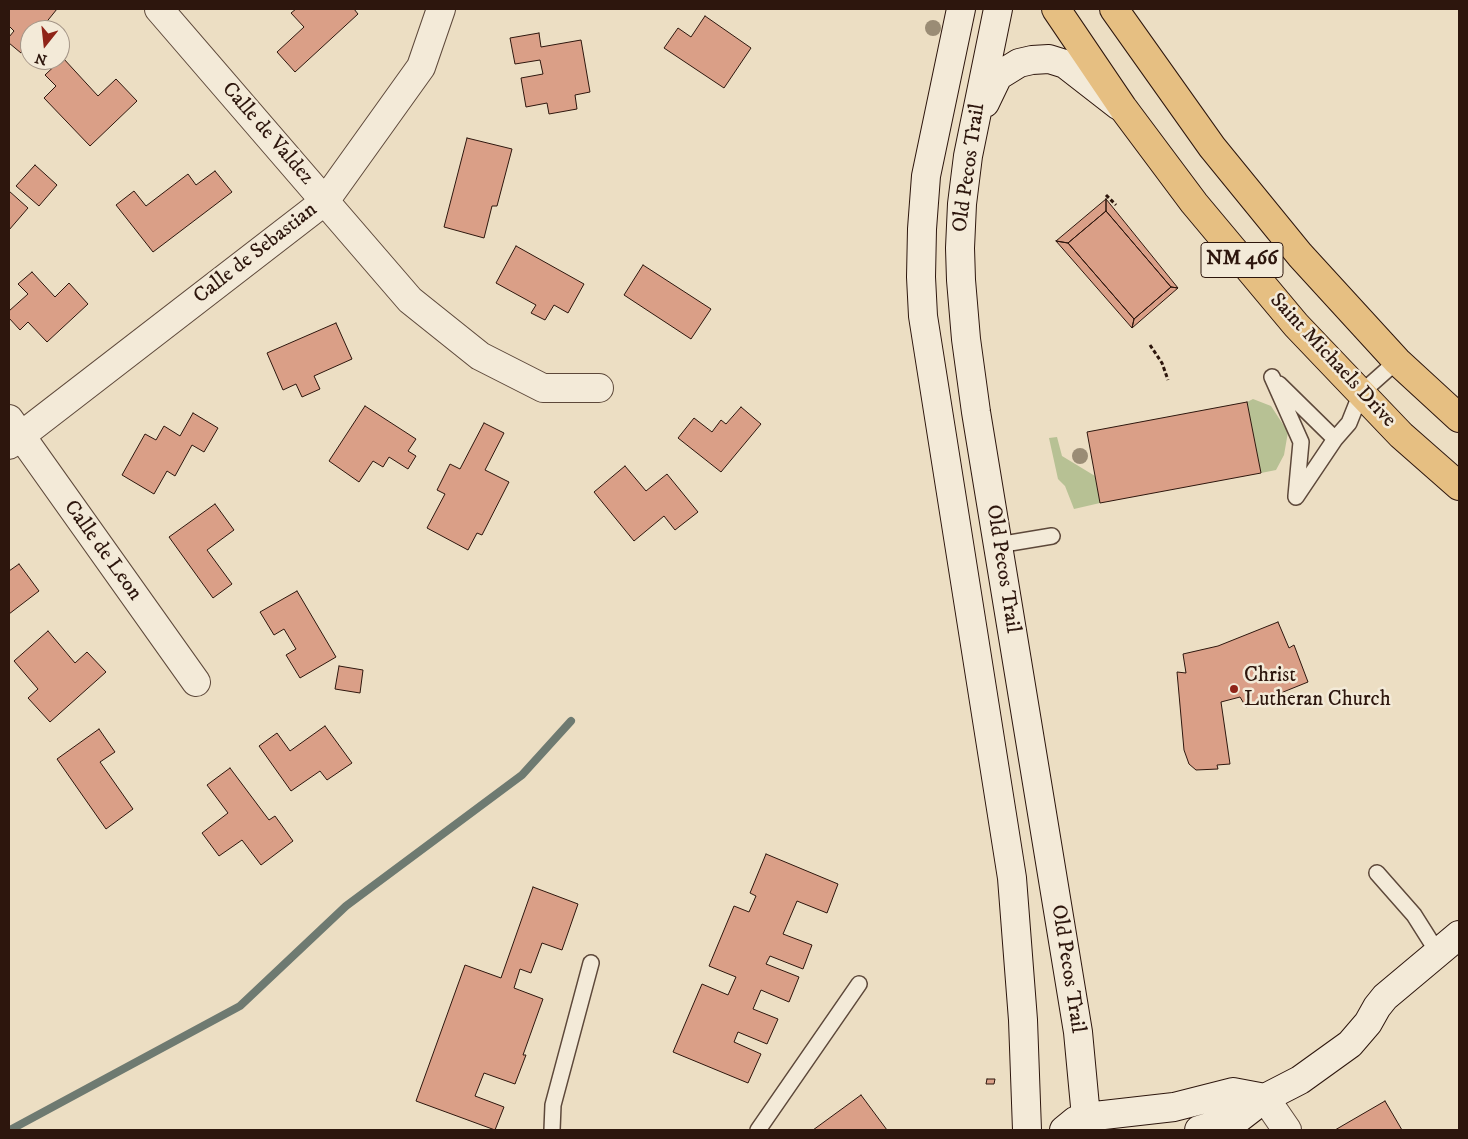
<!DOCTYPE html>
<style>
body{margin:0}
#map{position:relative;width:1468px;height:1139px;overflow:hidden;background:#ecdec3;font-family:"IM FELL DW Pica",serif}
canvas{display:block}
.frame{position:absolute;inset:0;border:10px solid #2d160d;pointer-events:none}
.north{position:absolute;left:20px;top:20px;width:50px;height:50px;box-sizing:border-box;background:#f3ead8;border:1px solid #a49587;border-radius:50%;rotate:196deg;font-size:14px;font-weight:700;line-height:20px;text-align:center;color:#2d160d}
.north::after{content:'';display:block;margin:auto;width:18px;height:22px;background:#8f2418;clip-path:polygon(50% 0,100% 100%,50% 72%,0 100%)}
</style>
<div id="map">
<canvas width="1468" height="1139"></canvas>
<div class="frame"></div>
<div class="north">N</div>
</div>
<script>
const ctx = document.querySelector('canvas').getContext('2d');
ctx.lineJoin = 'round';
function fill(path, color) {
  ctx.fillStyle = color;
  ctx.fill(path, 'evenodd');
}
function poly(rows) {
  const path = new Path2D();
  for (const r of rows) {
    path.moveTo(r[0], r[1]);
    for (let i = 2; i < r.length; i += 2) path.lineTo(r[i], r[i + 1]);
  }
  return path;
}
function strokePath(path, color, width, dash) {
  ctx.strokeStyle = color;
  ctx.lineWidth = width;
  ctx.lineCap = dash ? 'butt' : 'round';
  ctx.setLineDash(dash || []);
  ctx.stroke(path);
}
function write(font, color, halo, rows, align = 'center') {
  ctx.font = font + ' "IM FELL DW Pica",serif';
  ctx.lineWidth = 5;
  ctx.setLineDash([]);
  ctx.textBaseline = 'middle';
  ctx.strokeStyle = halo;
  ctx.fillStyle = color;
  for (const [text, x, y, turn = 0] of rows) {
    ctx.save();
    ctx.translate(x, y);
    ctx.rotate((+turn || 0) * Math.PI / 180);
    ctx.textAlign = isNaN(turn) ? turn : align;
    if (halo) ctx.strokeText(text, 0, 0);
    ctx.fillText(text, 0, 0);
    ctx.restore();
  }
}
fill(poly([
 [1253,399,1271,406,1288,432,1284,455,1276,470,1261,473,1247,402],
 [1057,437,1062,456,1095,476,1100,503,1074,509,1065,486,1058,479,1049,438]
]), '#b7c194');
strokePath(poly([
 [10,1130,240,1006,346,906,522,775,571,721]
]), '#6e7a71', 8);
const building = poly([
 [9,9,57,9,40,30,30,30,30,42,21,53,9,43,9,37,14,31,9,26,9,9],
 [296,9,354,9,358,14,295,72,277,52,304,27,291,13,296,9],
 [705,16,751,48,724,88,664,48,678,28,691,37,705,16],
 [539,33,541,47,581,40,590,92,575,95,577,109,549,114,547,103,526,107,521,78,543,74,540,60,515,64,510,38,539,33],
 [63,58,98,96,116,79,137,101,90,146,44,98,56,86,45,75,63,58],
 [467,138,512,149,497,206,492,206,484,238,444,227,467,138],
 [35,165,57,185,39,206,16,186,35,165],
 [215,171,232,192,153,252,116,205,134,191,146,206,188,174,196,185,215,171],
 [9,191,28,208,9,230,9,191],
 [1106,199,1178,288,1171,287,1106,211,1106,199],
 [1106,199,1106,211,1068,243,1056,241,1106,199],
 [1106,211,1171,287,1134,319,1068,243,1106,211],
 [1056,241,1068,243,1134,319,1132,328,1056,241],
 [516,246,584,284,568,313,554,305,545,320,531,313,536,305,496,283,516,246],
 [643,265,711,309,691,339,624,295,643,265],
 [32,272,55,297,69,283,88,304,47,342,28,322,20,330,9,318,9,311,28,294,18,284,32,272],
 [1171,287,1178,288,1132,328,1134,319,1171,287],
 [336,323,352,359,314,376,320,389,302,397,296,384,283,390,267,353,336,323],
 [1247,402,1261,473,1100,503,1087,432,1247,402],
 [365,406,416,439,408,451,416,456,408,469,389,457,383,467,373,461,359,482,329,461,365,406],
 [741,407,761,424,721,472,678,438,694,418,712,432,721,420,726,424,741,407],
 [193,413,218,428,204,452,192,445,175,476,167,471,154,494,122,475,145,434,156,440,164,426,180,436,193,413],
 [484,423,504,433,485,470,509,482,482,535,477,533,468,550,427,528,445,494,437,490,450,464,460,469,484,423],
 [625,466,646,491,667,474,698,512,675,530,664,516,634,541,594,492,625,466],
 [215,504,234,530,207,550,232,584,213,598,169,537,215,504],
 [19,564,39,591,9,614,9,571,19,564],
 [297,591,336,657,300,678,286,655,296,649,284,629,274,635,260,612,297,591],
 [1278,622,1289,648,1294,645,1308,682,1246,707,1240,697,1221,702,1230,764,1217,765,1218,769,1196,770,1189,764,1184,750,1177,672,1186,673,1183,654,1218,646,1278,622],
 [48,631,75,663,87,652,106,672,50,722,28,698,38,689,14,661,48,631],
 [339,666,363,670,360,693,335,689,339,666],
 [325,726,352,763,327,780,320,771,291,791,259,746,277,733,290,751,325,726],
 [99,729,115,752,100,762,133,809,106,829,57,759,99,729],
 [230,768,269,820,275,816,293,841,261,865,242,840,219,856,202,833,228,813,207,785,230,768],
 [766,854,838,884,827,913,797,901,783,934,812,945,803,969,770,956,766,964,799,977,789,1002,761,990,753,1009,778,1019,767,1044,738,1032,734,1042,761,1054,748,1083,673,1052,702,984,728,995,736,977,709,966,734,906,749,912,756,896,750,893,766,854],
 [533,887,578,904,562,950,542,943,531,973,520,969,514,988,543,999,523,1055,526,1055,515,1084,484,1073,475,1096,504,1107,495,1130,416,1101,465,965,501,978,533,887],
 [987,1079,995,1079,994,1084,986,1084,987,1079],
 [861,1095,887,1130,813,1130,861,1095],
 [1385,1101,1402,1130,1335,1130,1385,1101]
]);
fill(building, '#da9f87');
strokePath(building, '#2d160d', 1);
const lane = poly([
 [1272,377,1301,442,1296,496],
 [1279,384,1335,439],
 [1296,497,1335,439,1349,423,1361,393,1397,361],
 [998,545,1052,536],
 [1377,873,1414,915,1438,953],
 [552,1130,553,1105,591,963],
 [758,1130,859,984]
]);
const street = poly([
 [159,9,410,300,480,356,543,388,599,388],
 [9,419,196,682],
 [9,445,325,201,421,67,441,9],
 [1265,1098,1287,1130]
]);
const secondary = poly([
 [961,9,926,176,922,229,921,277,923,316,1012,878,1023,1020,1027,1130],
 [998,9,968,156,962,204,960,248,961,280,966,339,976,412,1078,1032,1086,1117,1085,1130],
 [985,103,998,76,1019,63,1032,60,1049,59,1065,64,1119,106],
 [1064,1130,1075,1121,1086,1117,1174,1107,1233,1092,1265,1098],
 [1199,1130,1239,1118,1265,1098,1300,1080,1350,1044,1368,1023,1377,1007,1385,997,1459,935]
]);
const primary = poly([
 [1056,9,1123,108,1194,203,1296,325,1401,435,1459,486],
 [1114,9,1212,147,1300,255,1397,361,1459,418]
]);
strokePath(lane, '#5d483a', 18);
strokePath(street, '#5d483a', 30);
strokePath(secondary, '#2d160d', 30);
strokePath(primary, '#2d160d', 30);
strokePath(poly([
 [1106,195,1116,205],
 [1150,345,1162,363,1168,380]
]), '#2d160d', 3, [4, 2.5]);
strokePath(lane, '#f3ead8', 15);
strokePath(street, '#f3ead8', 28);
strokePath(secondary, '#f3ead8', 28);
strokePath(primary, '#e6bf82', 28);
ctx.fillStyle = '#9a8c75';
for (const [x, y] of [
 [933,28],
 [1080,456]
]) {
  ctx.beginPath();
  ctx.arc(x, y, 8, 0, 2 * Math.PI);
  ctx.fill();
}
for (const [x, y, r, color] of [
 [1234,689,5,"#8f2418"]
]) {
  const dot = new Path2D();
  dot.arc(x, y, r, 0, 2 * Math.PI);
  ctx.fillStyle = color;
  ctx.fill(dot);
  strokePath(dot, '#f3ead8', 2);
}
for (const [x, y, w] of [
 [1242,260,82]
]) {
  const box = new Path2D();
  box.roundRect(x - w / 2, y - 17.5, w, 35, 4);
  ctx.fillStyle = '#f3ead8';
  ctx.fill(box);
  strokePath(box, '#2d160d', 1);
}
write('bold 20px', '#2d160d', null, [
 ["NM 466",1242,260]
]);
write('21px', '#2d160d', '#f3ead8', [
 ["Calle de Valdez",267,134,49],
 ["Old Pecos Trail",970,168,-82],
 ["Calle de Sebastian",256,254,-38],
 ["Saint Michaels Drive",1332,361,47],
 ["Calle de Leon",102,551,54],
 ["Old Pecos Trail",1002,569,81],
 ["Old Pecos Trail",1067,969,81]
]);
write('21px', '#2d160d', '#f3ead8', [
 ["Christ",1244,677],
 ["Lutheran Church",1244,701]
], 'left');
</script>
